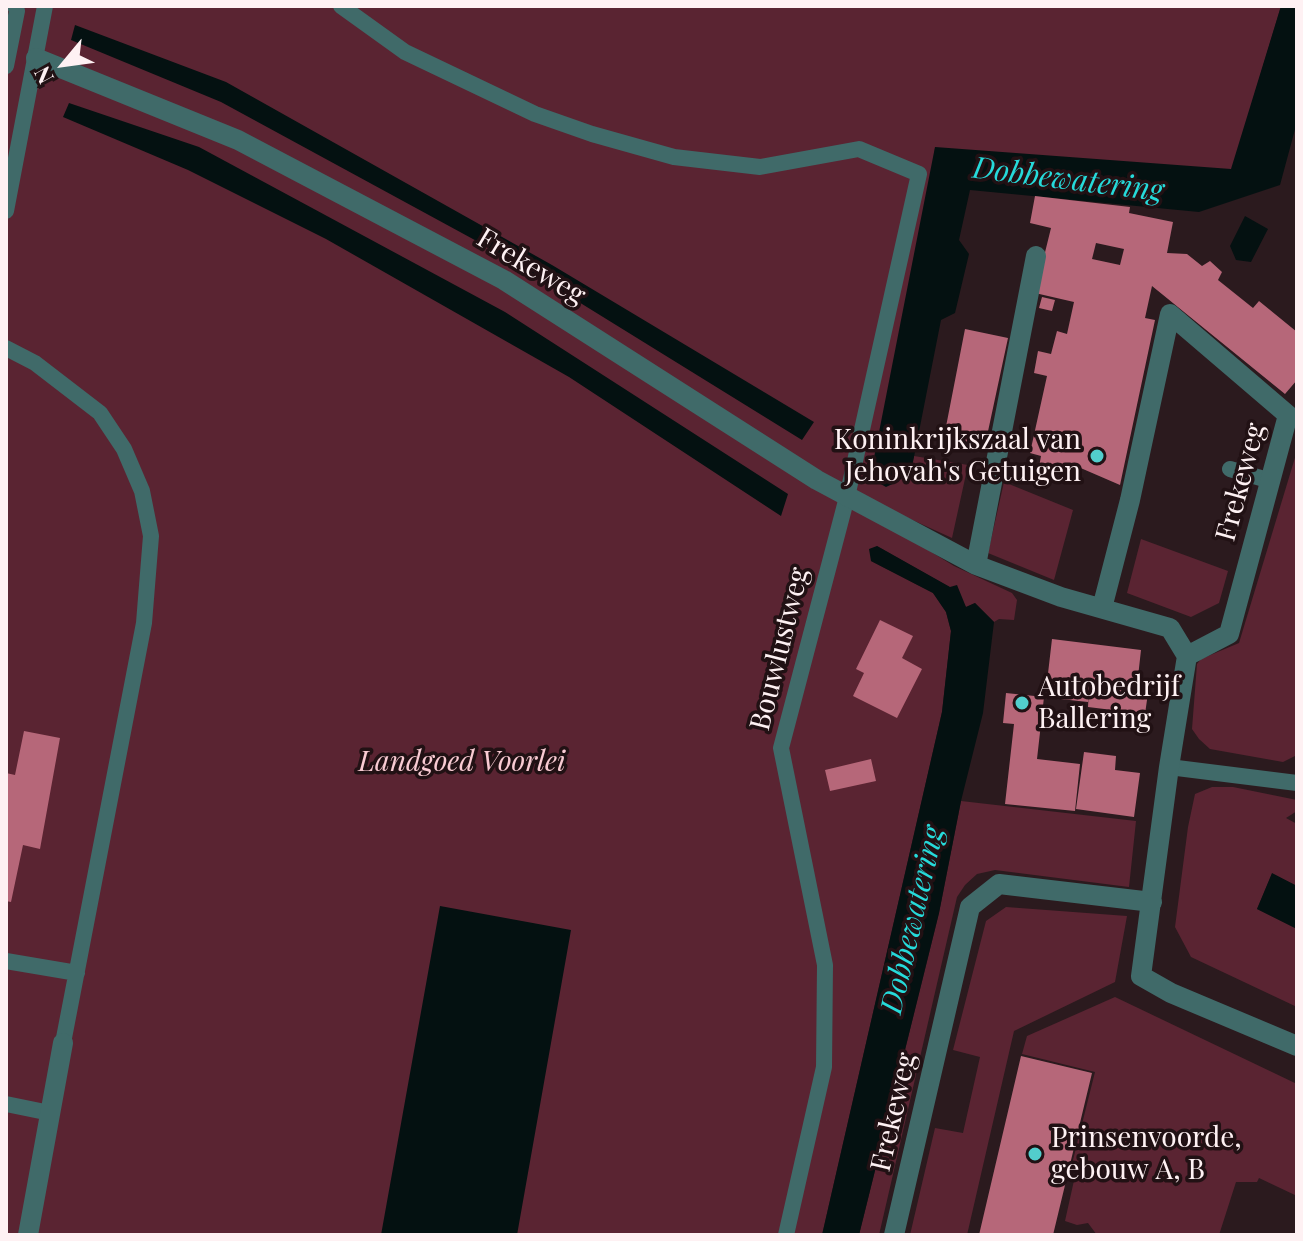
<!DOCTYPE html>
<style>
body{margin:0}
#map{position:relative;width:1303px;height:1241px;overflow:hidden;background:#2b1a1e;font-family:"Playfair Display",serif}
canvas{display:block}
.frame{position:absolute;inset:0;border:8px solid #fef1f3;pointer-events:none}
.north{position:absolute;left:24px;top:24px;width:80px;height:80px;-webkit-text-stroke:6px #211114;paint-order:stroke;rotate:241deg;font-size:22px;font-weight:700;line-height:32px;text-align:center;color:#fef1f3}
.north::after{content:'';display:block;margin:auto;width:28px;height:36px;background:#fef1f3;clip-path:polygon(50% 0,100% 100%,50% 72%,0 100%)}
</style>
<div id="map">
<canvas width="1303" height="1241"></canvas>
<div class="frame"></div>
<div class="north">N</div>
</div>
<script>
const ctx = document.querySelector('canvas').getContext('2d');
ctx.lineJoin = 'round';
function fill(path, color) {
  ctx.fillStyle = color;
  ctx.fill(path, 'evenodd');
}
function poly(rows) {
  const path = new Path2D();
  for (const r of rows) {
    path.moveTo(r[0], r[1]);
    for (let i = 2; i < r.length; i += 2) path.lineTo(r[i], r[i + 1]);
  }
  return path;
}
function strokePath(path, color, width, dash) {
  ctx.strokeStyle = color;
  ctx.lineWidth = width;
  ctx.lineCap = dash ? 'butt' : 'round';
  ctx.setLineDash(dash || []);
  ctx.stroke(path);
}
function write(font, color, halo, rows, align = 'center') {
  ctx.font = font + ' "Playfair Display",serif';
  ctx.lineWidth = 7;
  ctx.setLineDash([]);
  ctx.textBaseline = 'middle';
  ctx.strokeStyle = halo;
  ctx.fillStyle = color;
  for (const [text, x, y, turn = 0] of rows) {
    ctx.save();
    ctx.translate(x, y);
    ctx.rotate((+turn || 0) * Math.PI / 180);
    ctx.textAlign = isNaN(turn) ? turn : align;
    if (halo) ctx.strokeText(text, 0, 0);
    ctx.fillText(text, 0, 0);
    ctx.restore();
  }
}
fill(poly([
 [6,6,1281,6,1232,170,935,148,911,468,914,456,968,465,952,538,884,507,881,521,954,566,1012,593,1017,600,1014,620,999,619,994,622,975,603,966,607,951,588,877,546,871,561,933,593,946,612,951,631,942,712,822,1235,6,1235],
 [1297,451,1297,755,1283,762,1210,749,1199,739,1192,729,1197,664,1201,659,1239,643],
 [1004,482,1073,510,1054,580,988,553],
 [1141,539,1228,571,1219,603,1191,617,1127,593],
 [1212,787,1233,787,1297,800,1297,811,1286,818,1297,824,1297,886,1272,874,1257,909,1297,929,1297,1007,1191,957,1175,927,1188,827,1195,794],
 [961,801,1136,821,1129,887,995,870,977,874,965,885,957,897,879,1235,859,1235,939,913],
 [1006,907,1127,916,1115,982,1014,1031,967,1235,910,1235,935,1128,963,1133,980,1057,953,1050,986,921],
 [1115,997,1297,1084,1297,1196,1259,1178,1257,1182,1236,1182,1219,1235,1097,1235,1088,1223,1077,1225,1065,1221,1077,1167,1072,1164,1095,1072,1022,1054,1027,1036]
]), '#5a2432');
fill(poly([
 [1281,6,1297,6,1297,122,1280,185,1199,212,970,190,959,240,969,254,955,313,941,320,912,467,899,481,886,487,870,478,935,147,1231,169],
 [75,25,226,82,552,265,814,422,802,440,506,257,221,102,71,40],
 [69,103,199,147,505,312,788,494,781,516,569,377,326,239,188,170,63,117],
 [1245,216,1268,229,1251,262,1236,260,1230,246],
 [877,546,950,587,957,585,966,607,975,603,994,622,983,713,961,801,939,913,859,1235,822,1235,942,712,951,631,946,612,933,593,871,561,869,549],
 [1272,873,1297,886,1297,929,1257,909],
 [440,906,571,930,517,1235,381,1235]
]), '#041111');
fill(poly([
 [1035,196,1130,207,1129,213,1173,222,1167,253,1187,254,1202,266,1210,261,1222,272,1218,280,1253,308,1259,301,1297,332,1297,380,1285,394,1152,286,1145,318,1155,320,1120,485,1076,466,1074,475,1039,467,1041,456,1030,453,1047,376,1034,373,1038,351,1051,354,1057,331,1067,334,1074,302,1035,293,1051,228,1030,223],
 [1096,243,1124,249,1120,265,1092,259],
 [1042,297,1055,300,1052,311,1039,308],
 [965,329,1008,338,984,450,943,442],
 [880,620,913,636,902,658,922,669,897,718,853,696,864,673,856,669],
 [1052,639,1141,650,1138,677,1150,679,1145,714,1088,707,1089,688,1088,702,1051,698,1053,683,1047,682],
 [1006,693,1044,697,1037,759,1080,764,1075,811,1005,804,1014,724,1003,723],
 [24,731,60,738,40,849,23,845,11,902,6,901,6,773,15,775],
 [1084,752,1116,756,1115,770,1140,773,1134,817,1076,809],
 [871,759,876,781,830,791,825,770],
 [1021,1056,1092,1073,1053,1235,979,1235]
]), '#b66779');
strokePath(poly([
 [341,6,405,52,535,114,592,134,674,157,760,167,859,149,919,174,847,497,781,748,825,965,824,1067,786,1235],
 [6,66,17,11,15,6],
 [6,211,45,6],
 [6,348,35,363,100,413,124,449,142,491,151,536,144,623,63,1043],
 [1230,469,1271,481],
 [1169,767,1297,783],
 [6,961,77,973],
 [6,1104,50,1113]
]), '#406a69', 16);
strokePath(poly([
 [36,58,238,140,504,280,817,480,976,565,1061,597,1170,628,1187,656,1169,767,1141,976,1171,993,1297,1046],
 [976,565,1036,256],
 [1102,608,1130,500,1170,314,1288,415,1229,634,1187,656],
 [28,1235,63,1043],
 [894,1235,970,907,999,884,1152,902]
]), '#406a69', 20);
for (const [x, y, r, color] of [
 [1097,456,8,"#52cdcc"],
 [1022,703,8,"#52cdcc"],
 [1035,1154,8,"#52cdcc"]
]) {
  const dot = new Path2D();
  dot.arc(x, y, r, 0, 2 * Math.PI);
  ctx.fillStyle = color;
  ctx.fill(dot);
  strokePath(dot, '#211114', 3);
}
write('28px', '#fef1f3', '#211114', [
 ["Frekeweg",531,267,31],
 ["Frekeweg",1241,482,-75],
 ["Bouwlustweg",780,649,-76],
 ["Frekeweg",894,1112,-77]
]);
write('28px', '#fef1f3', '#211114', [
 ["Koninkrijkszaal van",1081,440,"right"],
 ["Jehovah's Getuigen",1081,472,"right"],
 ["Autobedrijf",1038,687],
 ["Ballering",1038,719],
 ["Prinsenvoorde,",1051,1138],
 ["gebouw A, B",1051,1170]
], 'left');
write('italic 28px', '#f9cbd3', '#211114', [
 ["Landgoed Voorlei",462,762]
]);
write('italic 30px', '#26dada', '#211114', [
 ["Dobbewatering",1068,180,7],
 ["Dobbewatering",913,920,-77]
]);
</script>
